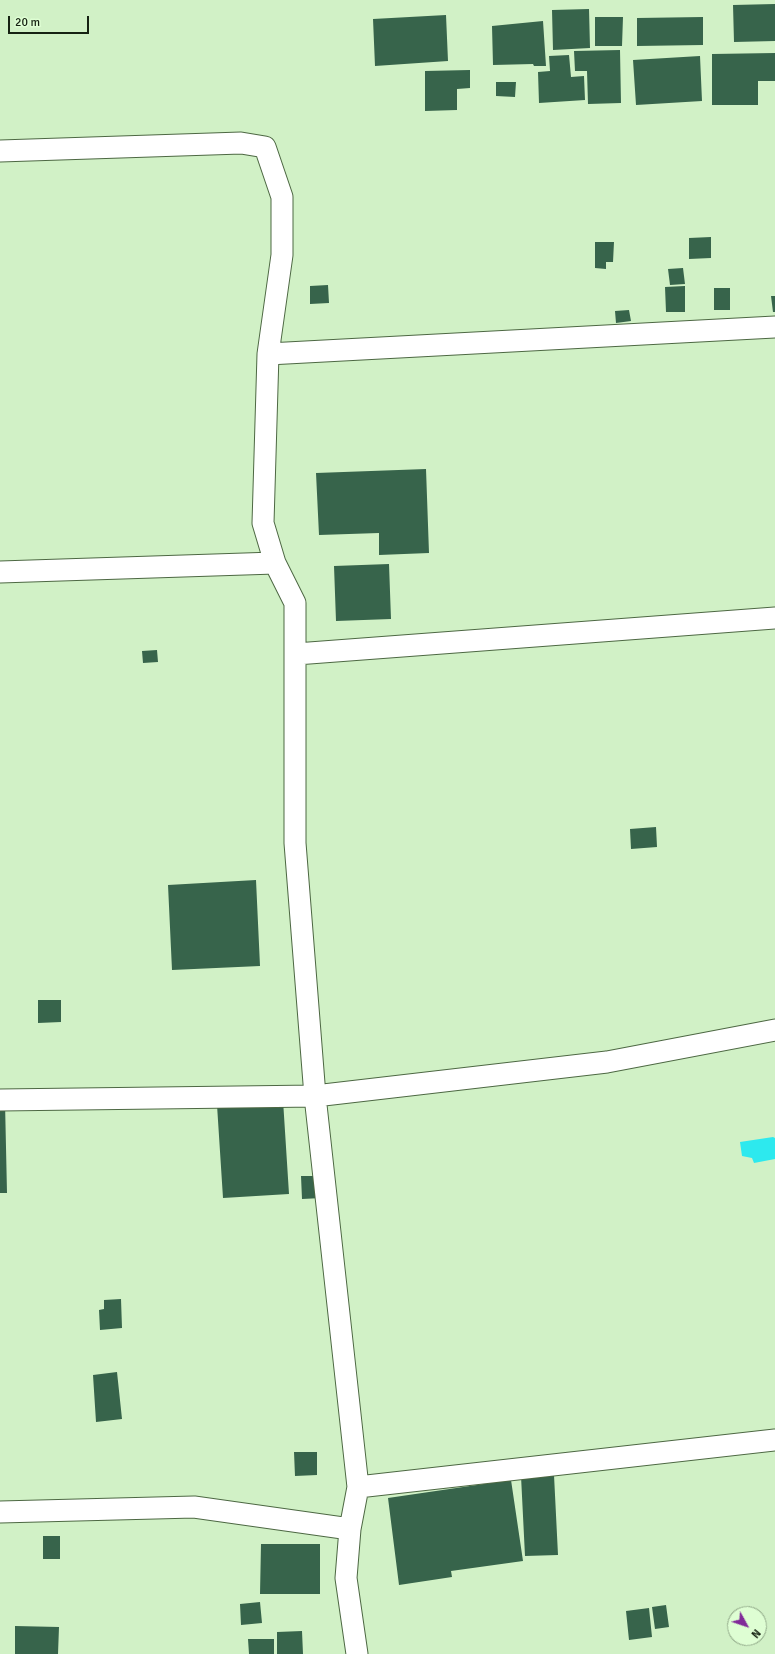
<!DOCTYPE html>
<style>
body{margin:0}
#map{position:relative;width:775px;height:1654px;overflow:hidden;background:#d1f1c6;font-family:Signika,sans-serif}
canvas{display:block}
.north{position:absolute;left:727px;top:1606px;width:40px;height:40px;box-sizing:border-box;background:#defed3;border:1px solid #8ea686;border-radius:50%;rotate:130deg;font-size:11px;font-weight:700;line-height:16px;text-align:center;color:#162212}
.north::after{content:'';display:block;margin:auto;width:14px;height:18px;background:#812a99;clip-path:polygon(50% 0,100% 100%,50% 72%,0 100%)}
.scale{position:absolute;left:8px;top:16px;width:81px;height:18px;box-sizing:border-box;border:2px solid #162212;border-top:0;padding-left:5px;font-size:12px;line-height:14px;white-space:nowrap;color:#162212;-webkit-text-stroke:3px #defed3;paint-order:stroke}
</style>
<div id="map">
<canvas width="775" height="1654"></canvas>
<div class="north">N</div>
<div class="scale">20 m</div>
</div>
<script>
const ctx = document.querySelector('canvas').getContext('2d');
ctx.lineJoin = 'round';
function fill(path, color) {
  ctx.fillStyle = color;
  ctx.fill(path, 'evenodd');
}
function poly(rows) {
  const path = new Path2D();
  for (const r of rows) {
    path.moveTo(r[0], r[1]);
    for (let i = 2; i < r.length; i += 2) path.lineTo(r[i], r[i + 1]);
  }
  return path;
}
function strokePath(path, color, width, dash) {
  ctx.strokeStyle = color;
  ctx.lineWidth = width;
  ctx.lineCap = dash ? 'butt' : 'round';
  ctx.setLineDash(dash || []);
  ctx.stroke(path);
}
fill(poly([
 [773,1137,775,1138,775,1159,754,1163,752,1158,742,1156,740,1142]
]), '#2de9ee');
fill(poly([
 [775,4,775,41,734,42,733,5],
 [589,9,590,48,553,50,552,10],
 [446,15,448,61,375,66,373,19],
 [595,17,623,17,622,46,595,46],
 [703,17,703,45,637,46,637,18],
 [543,21,546,66,534,66,533,64,493,65,492,26],
 [620,50,621,103,588,104,587,71,575,71,574,51],
 [775,53,775,81,758,81,758,105,712,105,712,54],
 [569,55,571,77,584,76,585,100,539,103,538,72,550,71,549,56],
 [700,56,702,101,636,105,633,60],
 [470,70,470,88,457,89,457,110,425,111,425,71],
 [496,82,516,82,515,97,496,96],
 [711,237,711,258,689,259,689,238],
 [595,242,614,242,613,262,606,262,606,269,595,268],
 [683,268,685,284,670,285,668,269],
 [328,285,329,303,310,304,310,286],
 [685,286,685,312,666,312,665,287],
 [714,288,730,288,730,310,714,310],
 [771,296,775,296,775,312,773,312],
 [629,310,631,321,616,323,615,311],
 [426,469,429,553,379,555,379,533,319,535,316,473],
 [389,564,391,619,336,621,334,566],
 [157,650,158,662,143,663,142,651],
 [656,827,657,847,631,849,630,829],
 [256,880,260,966,172,970,168,885],
 [38,1000,61,1000,61,1022,38,1023],
 [283,1100,289,1194,223,1198,217,1105],
 [0,1102,5,1102,7,1193,0,1193],
 [301,1176,321,1176,322,1198,302,1199],
 [121,1299,122,1328,100,1330,99,1310,104,1309,104,1300],
 [117,1372,122,1419,96,1422,93,1375],
 [294,1452,317,1452,317,1475,295,1476],
 [554,1475,558,1555,525,1556,521,1476],
 [511,1480,523,1561,451,1571,452,1577,399,1585,388,1498],
 [43,1536,60,1536,60,1559,43,1559],
 [261,1544,320,1544,320,1594,260,1594],
 [260,1602,262,1623,241,1625,240,1604],
 [666,1605,669,1627,655,1629,652,1607],
 [649,1608,652,1637,629,1640,626,1611],
 [15,1626,59,1627,58,1654,15,1654],
 [302,1631,303,1654,277,1654,277,1632],
 [248,1639,274,1639,274,1654,249,1654]
]), '#37644b');
const minor = poly([
 [0,151,241,143,265,147,282,197,282,255,268,354,263,523,275,563,295,603,295,843,315,1096,358,1487,350,1529,346,1578,357,1654],
 [268,354,775,327],
 [0,572,275,563],
 [296,654,775,618],
 [0,1100,315,1096,607,1062,775,1030],
 [358,1487,775,1440],
 [0,1512,194,1507,350,1529]
]);
strokePath(minor, '#4d6843', 23);
strokePath(minor, '#fff', 21);
</script>
